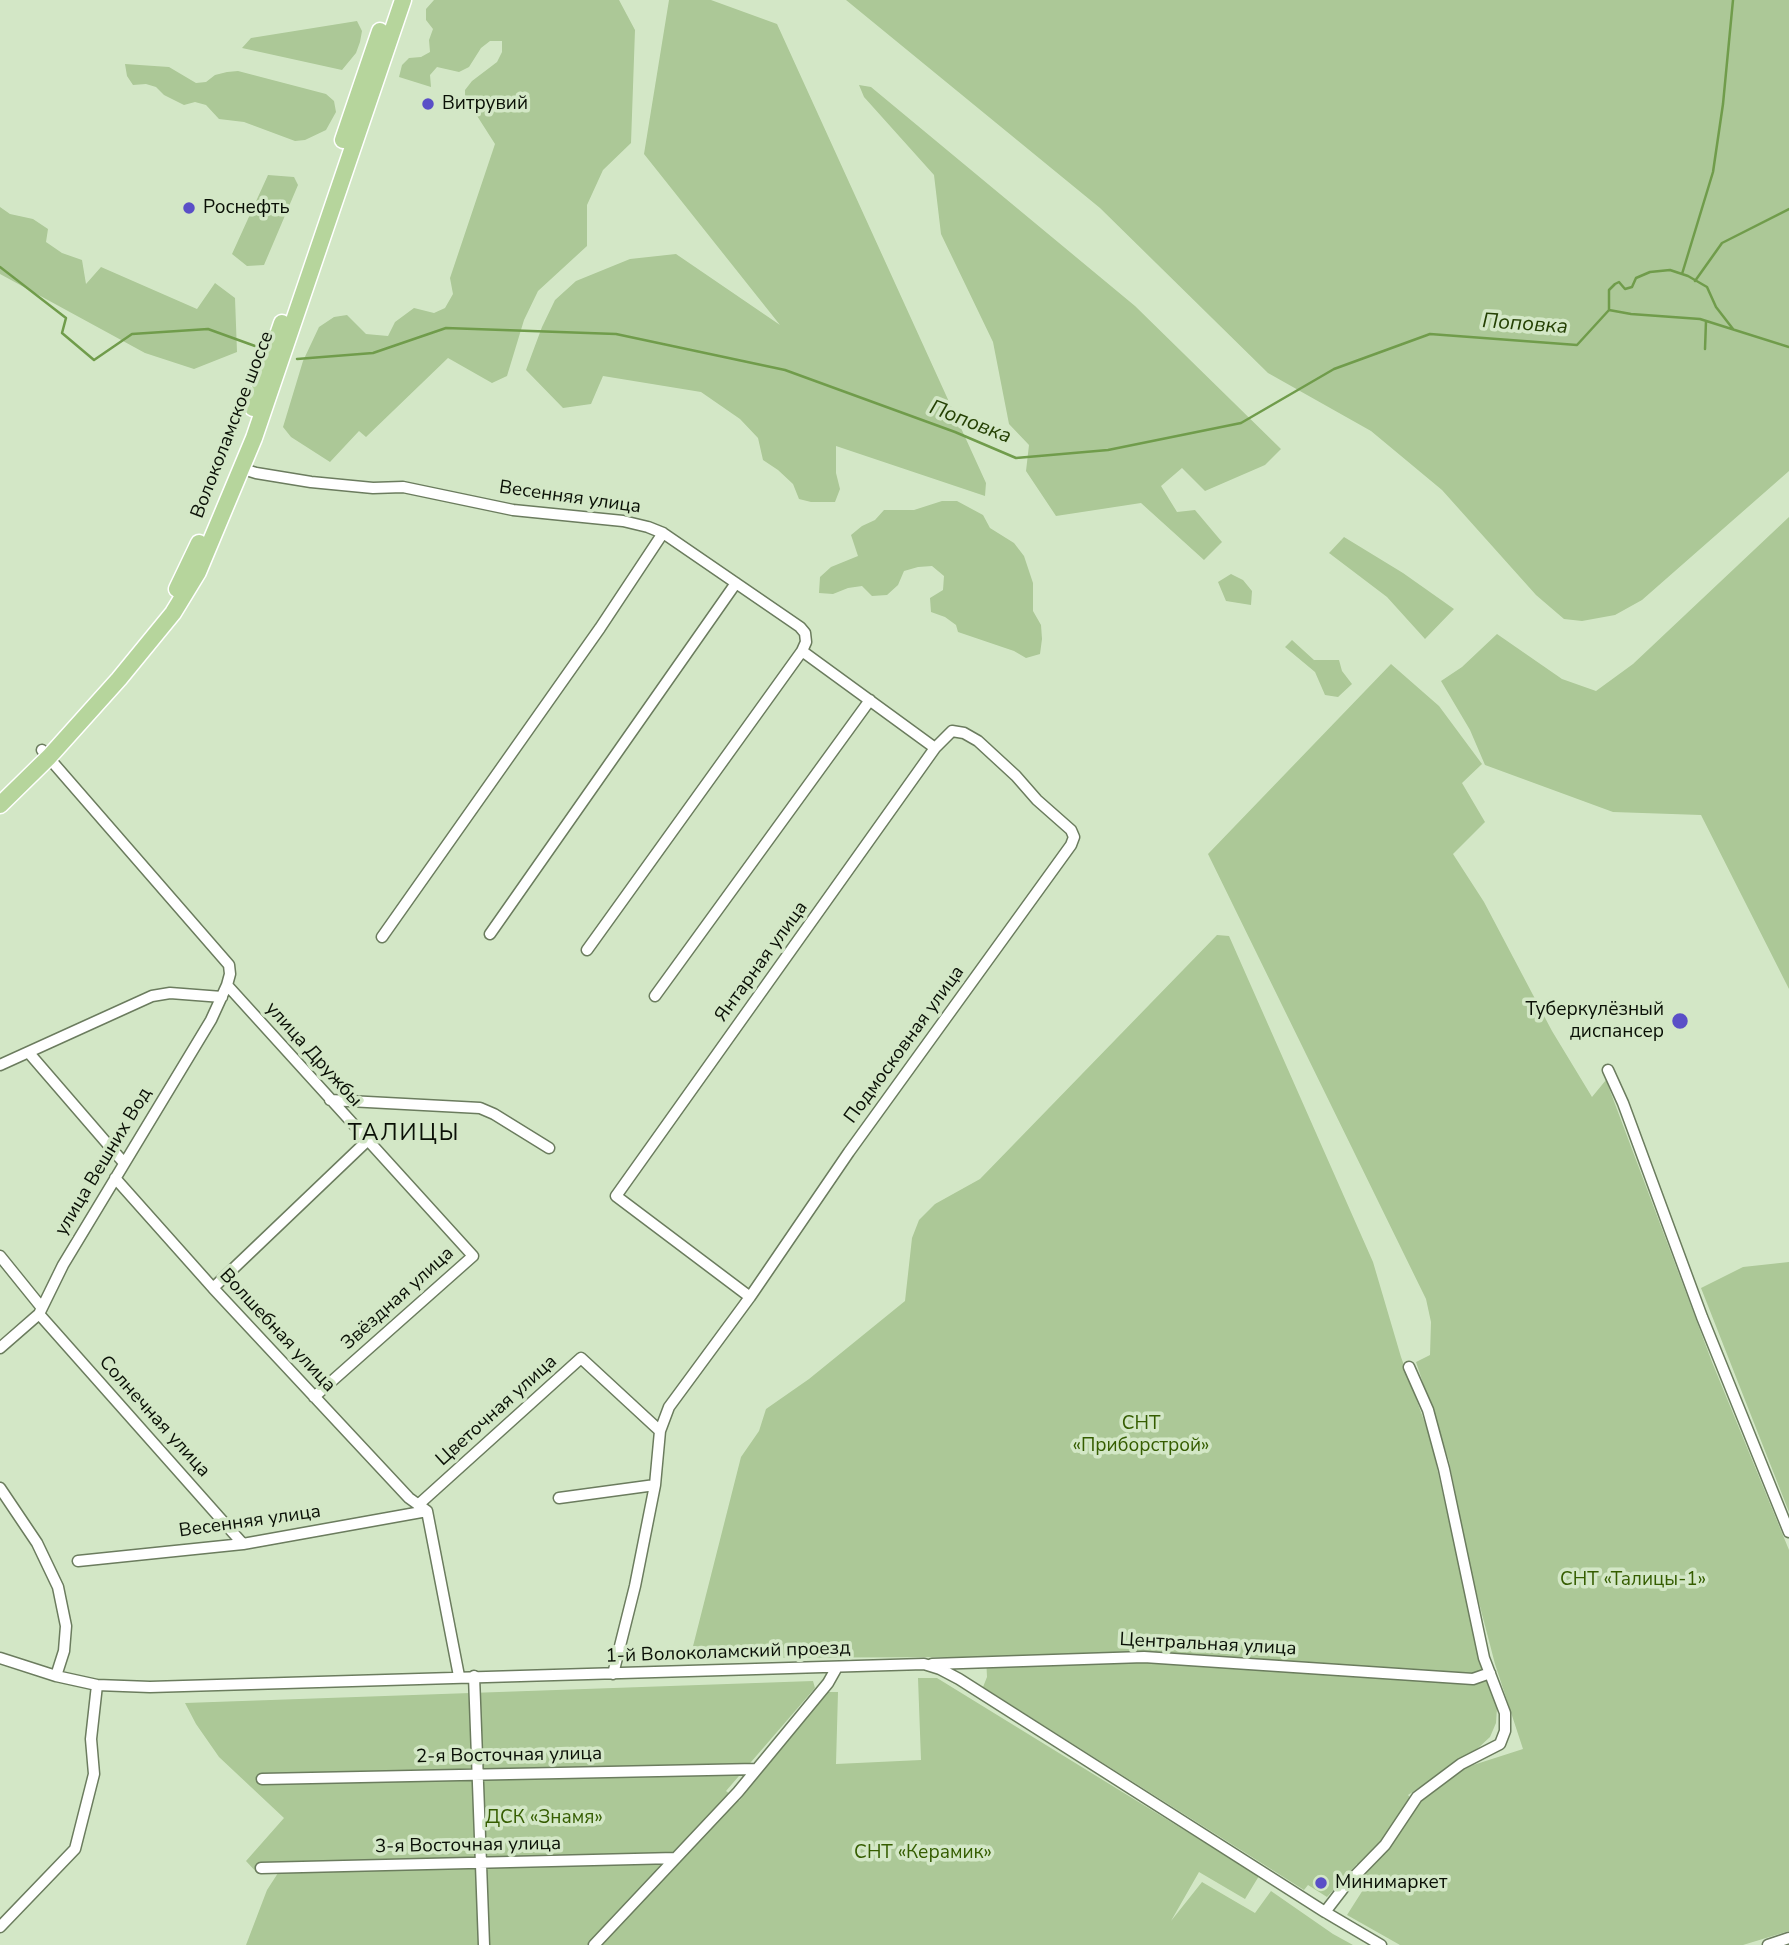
<!DOCTYPE html>
<meta charset="utf-8">
<style>
body{margin:0}
canvas{display:block;background:#d3e7c6}
</style>
<canvas width="1789" height="1945"></canvas>
<script>
const ctx = document.querySelector('canvas').getContext('2d');
ctx.lineJoin = 'round';
function fill(path, color) {
  ctx.fillStyle = color;
  ctx.fill(path, 'evenodd');
}
function poly(rows) {
  const path = new Path2D();
  for (const r of rows) {
    path.moveTo(r[0], r[1]);
    for (let i = 2; i < r.length; i += 2) path.lineTo(r[i], r[i + 1]);
  }
  return path;
}
function strokePath(path, color, width, dash) {
  ctx.strokeStyle = color;
  ctx.lineWidth = width;
  ctx.lineCap = dash ? 'butt' : 'round';
  ctx.setLineDash(dash || []);
  ctx.stroke(path);
}
function write(font, color, halo, rows, align = 'center') {
  ctx.font = font + ' "Nunito Sans",sans-serif';
  ctx.lineWidth = 7;
  ctx.setLineDash([]);
  ctx.textBaseline = 'middle';
  ctx.strokeStyle = halo;
  ctx.fillStyle = color;
  for (const [text, x, y, turn = 0] of rows) {
    ctx.save();
    ctx.translate(x, y);
    ctx.rotate((+turn || 0) * Math.PI / 180);
    ctx.textAlign = isNaN(turn) ? turn : align;
    if (halo) ctx.strokeText(text, 0, 0);
    ctx.fillText(text, 0, 0);
    ctx.restore();
  }
}
fill(poly([
 [434,0,619,0,635,30,631,143,603,170,587,205,587,246,538,291,524,320,507,376,492,383,448,358,366,437,359,431,330,462,291,437,283,427,303,361,319,327,334,317,347,315,366,334,388,336,395,322,414,308,434,313,445,308,453,294,450,278,495,144,465,97,465,90,472,81,497,62,502,52,502,41,490,41,481,48,469,67,459,72,437,67,430,75,431,87,399,77,402,65,409,58,421,57,430,52,429,40,433,29,426,20,426,9],
 [669,0,711,0,777,24,986,483,985,496,836,446,836,473,840,489,835,502,811,502,799,499,793,484,778,470,763,460,758,438,740,419,701,392,603,376,591,404,563,408,526,370,542,327,555,300,576,281,630,259,676,254,780,325,644,154],
 [846,0,1789,0,1789,471,1642,600,1615,615,1582,621,1564,619,1536,595,1442,490,1371,431,1268,373,1100,208],
 [357,21,362,31,360,42,356,53,342,70,242,48,251,38],
 [125,64,169,67,196,83,206,82,215,75,227,72,238,71,326,94,334,101,336,112,326,130,305,140,295,141,244,122,219,119,206,105,195,102,184,105,164,95,156,87,146,84,133,85,127,76],
 [859,85,871,87,1135,306,1281,449,1265,465,1205,491,1182,468,1161,486,1177,512,1195,510,1222,542,1204,560,1141,503,1056,516,1026,471,1029,445,1009,424,993,342,941,234,934,175,864,97],
 [268,175,294,177,298,185,264,265,247,266,232,254],
 [0,207,10,214,33,219,48,229,46,242,62,253,82,260,86,284,101,267,197,309,215,283,235,298,237,352,194,369,145,353,0,274],
 [942,501,957,501,983,515,990,528,1014,543,1024,556,1033,583,1033,611,1041,625,1042,639,1040,654,1026,658,1014,651,958,632,956,625,945,617,931,612,930,598,943,590,944,576,932,566,918,567,904,571,898,585,887,595,872,596,862,586,848,588,833,594,819,593,820,577,831,567,858,556,851,535,862,526,875,520,884,510,914,510],
 [1789,517,1789,989,1701,815,1613,812,1485,765,1470,730,1441,681,1462,667,1497,634,1562,679,1596,691,1633,664],
 [1344,537,1403,573,1454,609,1425,639,1387,597,1329,553],
 [1231,574,1243,580,1252,591,1251,605,1226,601,1218,582],
 [1292,640,1314,660,1339,660,1342,671,1352,684,1338,697,1325,695,1315,672,1285,647],
 [1391,664,1439,706,1482,764,1462,783,1485,822,1453,854,1484,902,1552,1031,1592,1097,1606,1080,1712,1362,1789,1550,1789,1931,1743,1945,1400,1945,1347,1915,1368,1882,1357,1864,1327,1897,1308,1885,1304,1890,983,1687,987,1677,986,1657,690,1658,741,1457,759,1431,766,1409,809,1379,905,1301,912,1238,919,1220,935,1204,980,1179,1217,935,1229,936,1373,1262,1401,1357,1430,1437,1477,1646,1485,1676,1497,1708,1496,1723,1490,1737,1476,1750,1408,1795,1416,1804,1467,1767,1523,1749,1495,1664,1470,1568,1449,1461,1416,1362,1430,1355,1431,1322,1426,1299,1208,854],
 [1789,1262,1789,1512,1701,1288,1743,1267],
 [918,1678,937,1678,1259,1876,1245,1899,1199,1872,1171,1921,1202,1882,1255,1913,1271,1891,1333,1934,1353,1945,246,1945,267,1890,278,1873,258,1874,246,1861,284,1818,219,1757,196,1724,185,1703,813,1681,815,1688,726,1791,739,1801,827,1692,838,1692,836,1764,921,1760]
]), '#acc897');
strokePath(poly([
 [0,267,66,318,62,333,94,360,132,334,208,329,255,346],
 [1682,274,1713,172,1723,104,1733,0],
 [1695,281,1722,243,1789,209],
 [1609,310,1609,290,1615,284,1619,282,1625,289,1632,287,1636,278,1650,272,1670,270,1688,276,1707,287,1716,307,1733,329],
 [1705,349,1706,321],
 [297,359,373,353,446,328,616,334,785,370,955,432,1016,458,1108,450,1241,423,1334,369,1430,334,1577,345,1609,310,1631,314,1700,319,1789,347]
]), '#709c4b', 2.5);
const street = poly([
 [243,469,256,473,311,482,373,488,403,487,513,510,623,521,648,527,663,533,800,627,805,633,806,642,802,651,587,950],
 [802,651,935,748],
 [42,750,229,965,230,974,227,985,473,1256,314,1397],
 [490,934,736,583],
 [382,937,600,628,663,533],
 [655,996,870,700],
 [29,1053,124,1163],
 [0,1065,152,996,170,993,222,997],
 [1608,1070,1623,1103,1702,1317,1789,1532],
 [330,1100,480,1108,494,1114,549,1148],
 [115,1178,213,1288,409,1498,427,1511,459,1676],
 [0,1256,42,1308],
 [213,1288,367,1141],
 [39,1314,243,1544],
 [0,1348,39,1314,63,1265,211,1020,227,985],
 [0,1488,37,1543,58,1587,66,1626,64,1651,56,1676],
 [559,1498,655,1485],
 [418,1505,581,1358,660,1431],
 [78,1561,243,1544,427,1511],
 [0,1658,56,1676,97,1685,150,1687,924,1664,940,1669,959,1679,1325,1912,1381,1945],
 [932,1664,1144,1657,1473,1679,1490,1673],
 [613,1674,635,1586,655,1485,660,1431,669,1407,750,1297,849,1152,1071,845,1074,837,1071,830,1037,800,1016,776,978,741,964,733,952,731,935,748,616,1196,750,1297],
 [474,1676,484,1945],
 [262,1779,757,1769],
 [261,1868,676,1858],
 [1325,1912,1345,1886,1385,1845,1417,1797,1461,1764,1500,1744,1505,1731,1505,1713,1484,1658,1444,1469,1428,1410,1409,1367],
 [0,1927,75,1849,94,1774,91,1739,97,1685],
 [594,1945,738,1792,828,1683,837,1667],
 [1768,1945,1789,1938]
]);
const primary = poly([
 [343,140,380,31],
 [253,408,282,323],
 [177,589,199,543],
 [0,805,49,757,119,679,173,613,198,572,254,438,403,0]
]);
strokePath(street, '#6b7c5e', 13);
strokePath(primary, '#fff', 19);
strokePath(street, '#fff', 10);
strokePath(primary, '#b6d59c', 16);
for (const [x, y, r, color] of [
 [428,104,7,"#5a4fc7"],
 [189,208,7,"#5a4fc7"],
 [1680,1021,9,"#5a4fc7"],
 [1321,1883,7,"#5a4fc7"]
]) {
  const dot = new Path2D();
  dot.arc(x, y, r, 0, 2 * Math.PI);
  ctx.fillStyle = color;
  ctx.fill(dot);
  strokePath(dot, '#d3e7c6', 2.5);
}
write('19px', '#0a1006', '#d3e7c6', [
 ["Витрувий",442,104],
 ["Роснефть",203,208],
 ["Туберкулёзный",1664,1010,"right"],
 ["диспансер",1664,1032,"right"],
 ["Минимаркет",1335,1883]
], 'left');
write('19px', '#0a1006', '#d3e7c6', [
 ["Волоколамское шоссе",233,425,-69],
 ["Весенняя улица",570,498,8],
 ["Янтарная улица",762,962,-54],
 ["Подмосковная улица",905,1045,-54],
 ["улица Дружбы",313,1055,48],
 ["улица Вешних Вод",104,1162,-59],
 ["Звёздная улица",398,1299,-42],
 ["Волшебная улица",277,1331,47],
 ["Цветочная улица",497,1411,-42],
 ["Солнечная улица",154,1417,48],
 ["Весенняя улица",250,1522,-8],
 ["Центральная улица",1208,1645,3],
 ["1-й Волоколамский проезд",728,1653,-2],
 ["2-я Восточная улица",509,1756,-1],
 ["3-я Восточная улица",468,1846,-1]
]);
write('19px', '#355d00', '#d3e7c6', [
 ["СНТ",1141,1424],
 ["«Приборстрой»",1141,1446],
 ["СНТ «Талицы-1»",1633,1580],
 ["ДСК «Знамя»",544,1818],
 ["СНТ «Керамик»",923,1853]
]);
write('italic 21px', '#254104', '#d3e7c6', [
 ["Поповка",1525,325,4],
 ["Поповка",970,423,21]
]);
ctx.letterSpacing = '2px';
write('23px', '#0a1006', '#d3e7c6', [
 ["ТАЛИЦЫ",404,1134]
]);
ctx.letterSpacing = '0px';
</script>
